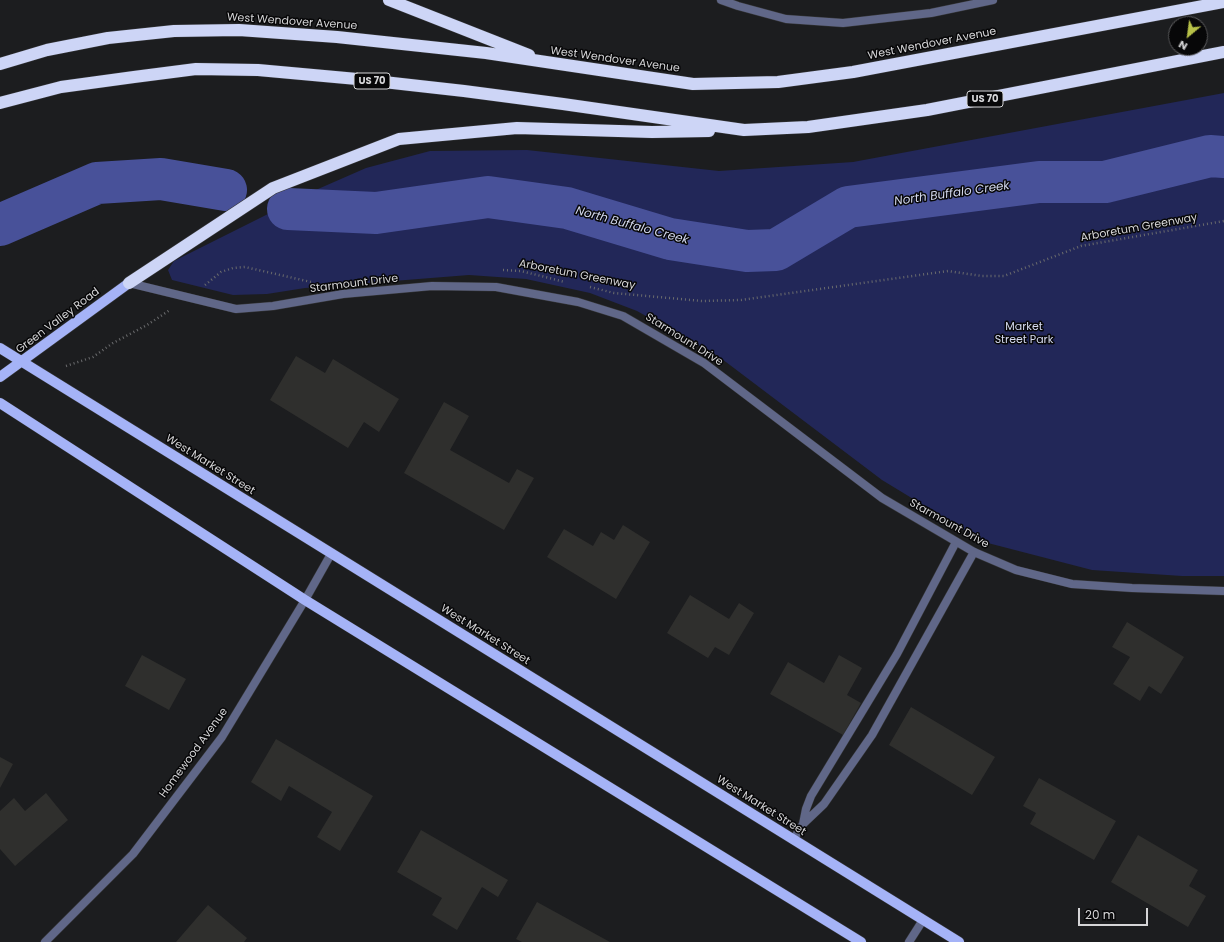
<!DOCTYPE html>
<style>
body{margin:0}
#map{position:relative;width:1224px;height:942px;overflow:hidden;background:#1c1d1f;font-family:Poppins,sans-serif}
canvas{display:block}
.north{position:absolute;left:1168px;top:16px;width:40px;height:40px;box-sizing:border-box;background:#070708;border:1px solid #59595b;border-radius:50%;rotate:209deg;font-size:11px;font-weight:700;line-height:16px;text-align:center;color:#d5d5d7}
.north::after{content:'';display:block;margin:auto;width:14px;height:18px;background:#b7c148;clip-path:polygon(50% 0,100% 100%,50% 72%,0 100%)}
.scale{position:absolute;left:1078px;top:908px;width:70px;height:18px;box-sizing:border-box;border:2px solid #d5d5d7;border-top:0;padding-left:5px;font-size:12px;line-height:14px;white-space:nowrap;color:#d5d5d7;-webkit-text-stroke:3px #070708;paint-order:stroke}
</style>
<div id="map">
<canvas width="1224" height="942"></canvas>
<div class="north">N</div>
<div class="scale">20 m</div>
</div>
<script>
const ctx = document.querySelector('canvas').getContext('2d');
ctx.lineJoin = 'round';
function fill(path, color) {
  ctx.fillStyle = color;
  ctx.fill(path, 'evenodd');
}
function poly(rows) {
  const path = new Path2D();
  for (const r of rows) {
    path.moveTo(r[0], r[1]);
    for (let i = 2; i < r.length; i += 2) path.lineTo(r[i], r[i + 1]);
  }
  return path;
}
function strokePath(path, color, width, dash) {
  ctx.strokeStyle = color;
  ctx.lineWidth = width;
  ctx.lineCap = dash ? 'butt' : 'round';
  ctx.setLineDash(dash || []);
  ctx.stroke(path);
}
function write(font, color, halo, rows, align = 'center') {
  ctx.font = font + ' Poppins,sans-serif';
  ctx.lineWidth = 3;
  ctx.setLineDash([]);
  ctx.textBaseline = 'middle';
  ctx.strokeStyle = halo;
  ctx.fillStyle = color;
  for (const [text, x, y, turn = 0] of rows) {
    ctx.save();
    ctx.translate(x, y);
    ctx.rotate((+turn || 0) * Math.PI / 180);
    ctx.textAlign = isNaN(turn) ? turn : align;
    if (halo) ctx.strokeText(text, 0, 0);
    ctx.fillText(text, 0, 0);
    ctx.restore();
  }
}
fill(poly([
 [1224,93,1224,576,1182,576,1092,570,984,542,882,480,718,356,637,311,590,293,526,279,469,275,305,288,267,294,233,295,172,280,168,270,174,261,318,189,366,168,430,151,527,150,719,171,853,162]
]), '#222758');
strokePath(poly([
 [288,209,376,213,488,197,567,208,670,239,747,251,776,250,848,207,1039,182,1105,182,1210,156,1224,157],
 [0,225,97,183,161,179,226,190]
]), '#485199', 42);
fill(poly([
 [296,356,325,373,333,359,399,399,379,432,364,422,348,448,270,400],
 [444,402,469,416,450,450,509,483,517,469,534,478,504,530,404,473],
 [623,525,650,542,616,599,547,557,564,529,593,546,601,532,614,540],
 [690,595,729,619,739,603,754,613,729,655,715,647,708,658,667,633],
 [1127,622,1184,657,1161,694,1149,686,1140,701,1113,684,1130,657,1112,647],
 [142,655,186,679,169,710,125,686],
 [839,655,862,668,847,695,861,703,843,735,770,694,788,662,824,683],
 [911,707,995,757,972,795,889,745],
 [276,739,373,796,340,851,317,837,332,812,289,786,281,801,251,782],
 [0,757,13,764,0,788],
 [1039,778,1116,821,1094,860,1030,824,1036,813,1023,806],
 [46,793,68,820,15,866,0,849,0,811,14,798,25,811],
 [421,830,508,880,498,897,482,887,457,930,432,915,442,898,397,872],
 [1138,835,1198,870,1189,886,1206,896,1188,927,1111,882],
 [537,902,610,942,522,942,516,939],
 [208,905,247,938,244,942,176,942]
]), '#2f2f2d');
const lane = poly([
 [803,824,806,809,811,796,897,654,956,542],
 [793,840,803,824,824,804,872,735,974,552]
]);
const street = poly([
 [721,0,738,6,786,19,843,23,931,13,993,0],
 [129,283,236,309,273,306,343,294,432,286,496,287,578,302,623,316,704,363,882,498,974,552,1016,570,1072,584,1132,588,1224,591],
 [45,942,133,854,222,737,305,600,331,554],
 [909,942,923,920]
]);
const primary = poly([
 [0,348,959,942],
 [0,377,129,283],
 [0,403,305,600,861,942]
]);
const highway = poly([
 [389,0,529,55],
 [0,64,47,50,108,38,174,31,239,30,337,37,486,53,693,84,778,82,853,72,1224,2],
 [0,103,61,87,134,77,196,69,258,70,357,79,464,91,563,104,744,130,808,127,927,110,1224,52],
 [129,283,273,188,399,139,517,128,652,132,709,131]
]);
strokePath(lane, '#363739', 9);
strokePath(street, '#363739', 9);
strokePath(primary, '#363739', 11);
strokePath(highway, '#363739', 13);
strokePath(poly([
 [503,270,521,271,565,282],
 [205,285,221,272,233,268,245,267,311,282],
 [590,287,614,293,702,301,741,300,948,271,982,276,1004,276,1081,246,1224,221],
 [66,366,93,357,113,343,147,325,170,310]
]), '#6a6b6d', 2.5, [1, 3]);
strokePath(lane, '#606788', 8);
strokePath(street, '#606788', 8);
strokePath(primary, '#a5b3f7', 10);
strokePath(highway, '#cdd5f6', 12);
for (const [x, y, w] of [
 [372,81,36],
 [985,99,36]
]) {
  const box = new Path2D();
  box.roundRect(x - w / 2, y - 8, w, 16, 3);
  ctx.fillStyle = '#070708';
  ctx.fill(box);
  strokePath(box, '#d5d5d7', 1);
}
write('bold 10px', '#d5d5d7', null, [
 ["US 70",372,81],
 ["US 70",985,99]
]);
write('11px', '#d5d5d7', '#070708', [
 ["West Wendover Avenue",292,22,4],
 ["West Wendover Avenue",932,44,-11],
 ["West Wendover Avenue",615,60,8],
 ["Arboretum Greenway",1139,228,-10],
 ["Arboretum Greenway",577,275,11],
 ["Starmount Drive",354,284,-7],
 ["Green Valley Road",58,321,-37],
 ["Starmount Drive",684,340,32],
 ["West Market Street",210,465,32],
 ["Starmount Drive",949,524,29],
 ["West Market Street",485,635,32],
 ["Homewood Avenue",194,753,-54],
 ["West Market Street",761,806,32]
]);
write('11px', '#d5daef', '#070708', [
 ["Market",1024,327],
 ["Street Park",1024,340]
]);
write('italic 12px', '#d2d7ec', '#070708', [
 ["North Buffalo Creek",952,194,-8],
 ["North Buffalo Creek",632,226,15]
]);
</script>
